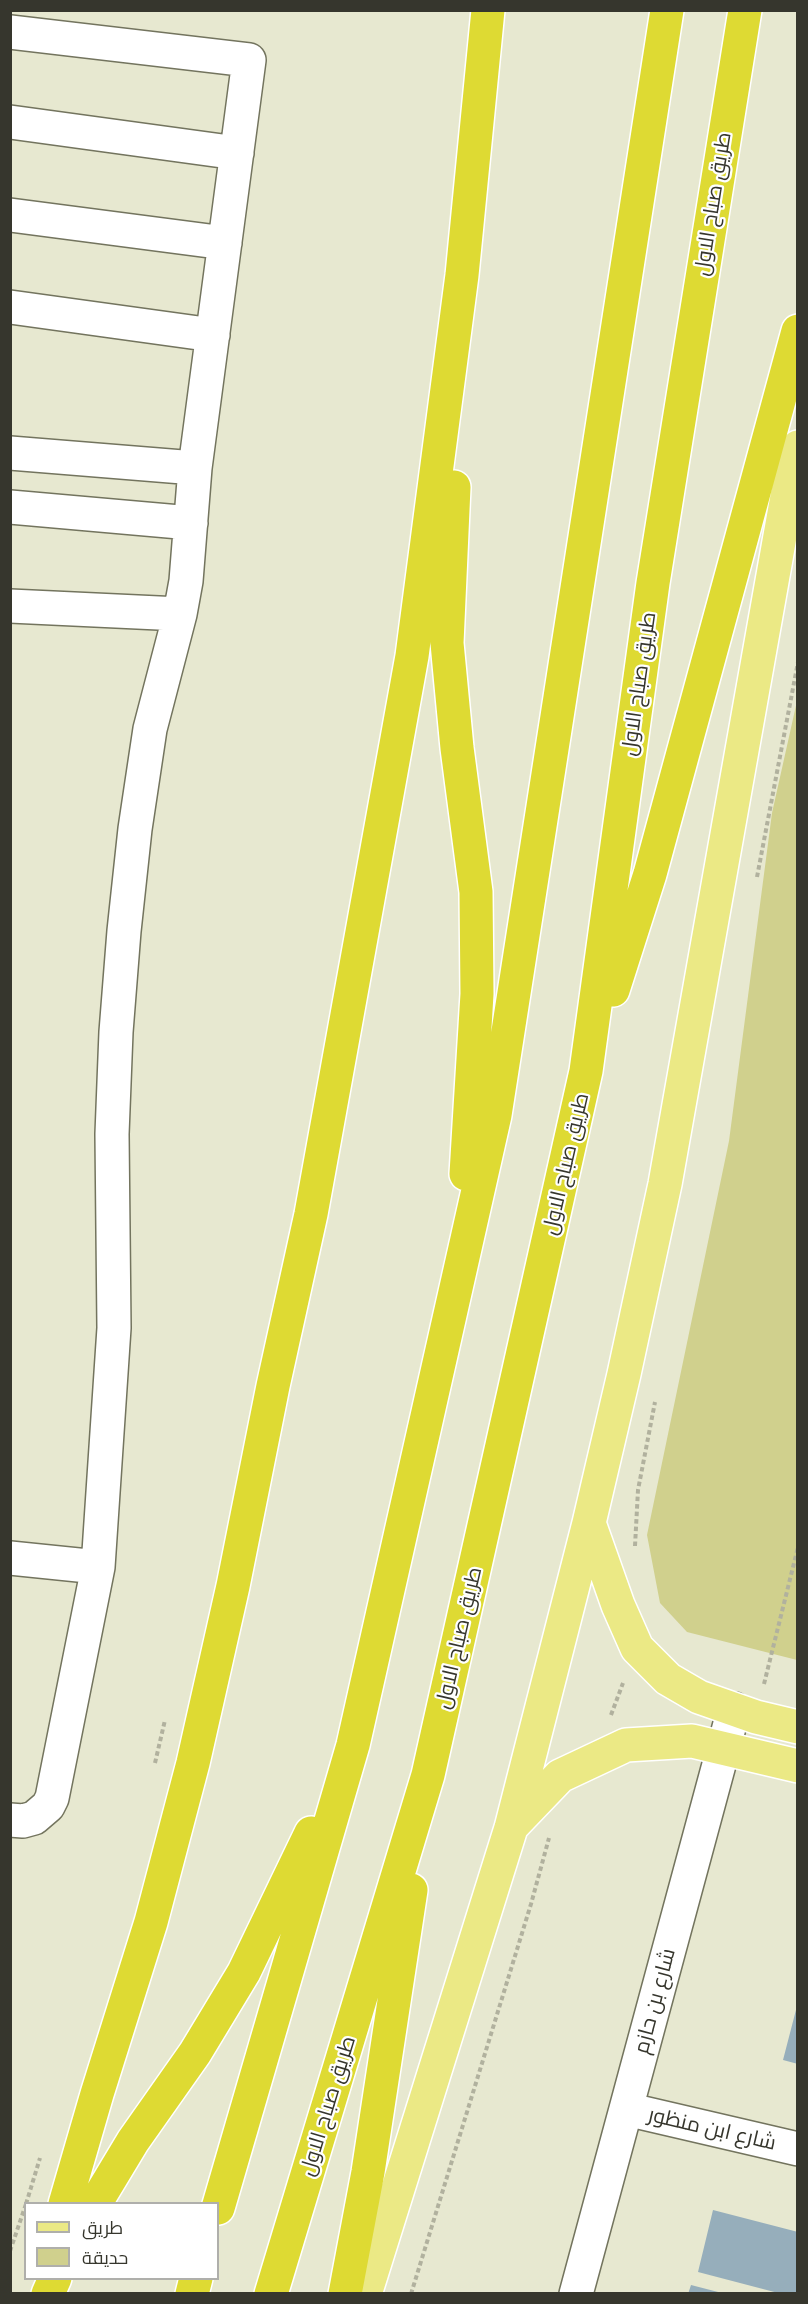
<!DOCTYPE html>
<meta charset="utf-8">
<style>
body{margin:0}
#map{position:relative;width:808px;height:2304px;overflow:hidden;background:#e7e8d0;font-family:Raleway,Cairo,sans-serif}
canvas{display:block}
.frame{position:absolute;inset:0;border:12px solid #36362d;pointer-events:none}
.legend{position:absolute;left:24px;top:2202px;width:195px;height:78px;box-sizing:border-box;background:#fff;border:2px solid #afafab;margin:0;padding:8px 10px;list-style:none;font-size:18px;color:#36362d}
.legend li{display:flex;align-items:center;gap:12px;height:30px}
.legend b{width:30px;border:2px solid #afafab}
</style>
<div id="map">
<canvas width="808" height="2304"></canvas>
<div class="frame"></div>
<ul class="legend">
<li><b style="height:8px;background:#ebe985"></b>طريق</li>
<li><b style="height:16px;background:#d0d08d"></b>حديقة</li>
</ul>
</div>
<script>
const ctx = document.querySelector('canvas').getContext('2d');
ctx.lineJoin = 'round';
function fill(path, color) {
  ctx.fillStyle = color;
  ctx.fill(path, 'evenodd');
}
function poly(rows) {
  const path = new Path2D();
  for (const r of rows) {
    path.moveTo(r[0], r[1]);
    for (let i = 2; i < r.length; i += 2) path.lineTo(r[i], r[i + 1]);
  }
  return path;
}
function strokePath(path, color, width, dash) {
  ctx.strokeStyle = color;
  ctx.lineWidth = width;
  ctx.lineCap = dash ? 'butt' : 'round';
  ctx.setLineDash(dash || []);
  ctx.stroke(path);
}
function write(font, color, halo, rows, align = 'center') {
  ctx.font = font + ' Raleway,Cairo,sans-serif';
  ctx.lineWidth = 4.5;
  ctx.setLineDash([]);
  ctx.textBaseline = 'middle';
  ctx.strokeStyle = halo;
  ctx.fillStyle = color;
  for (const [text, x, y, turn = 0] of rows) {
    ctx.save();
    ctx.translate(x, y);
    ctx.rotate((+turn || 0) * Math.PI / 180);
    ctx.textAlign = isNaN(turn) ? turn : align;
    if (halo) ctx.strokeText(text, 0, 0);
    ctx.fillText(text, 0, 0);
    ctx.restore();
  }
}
fill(poly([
 [797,701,797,1660,687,1632,660,1603,647,1535,729,1141,772,813]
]), '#d0d08d');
fill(poly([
 [797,2006,798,2006,798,2064,783,2060],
 [713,2210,798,2232,798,2294,782,2294,698,2272],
 [691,2285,722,2293,722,2294,688,2294]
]), '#96aebb');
const minor = poly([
 [10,32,249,60,195,468],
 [10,122,237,153],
 [10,215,225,243],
 [10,307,213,335],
 [10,453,195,468,186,581,180,614,150,729,135,829,124,931,116,1032,112,1134,114,1328,98,1567,52,1798,48,1806,34,1818,23,1821,10,1820],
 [10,507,191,523],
 [10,606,180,614],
 [10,1558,98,1567],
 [626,2109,798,2149],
 [576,2294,734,1709]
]);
const major = poly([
 [589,1523,618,1605,637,1648,668,1679,699,1697,756,1717,798,1727],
 [512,1826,560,1776,626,1745,692,1741,798,1766],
 [365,2294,511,1828,589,1523,624,1374,665,1184,788,491,798,447]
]);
const highway = poly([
 [454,487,447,643,457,748,476,892,477,994,466,1174],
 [613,990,650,874,798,331],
 [65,2204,97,2094,151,1922,193,1763,233,1586,273,1386,311,1214,412,656,462,275,488,10],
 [95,2204,133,2141,195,2053,244,1972,311,1833],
 [218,2208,353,1745,495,1115,667,10],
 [48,2294,55,2278],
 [192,2294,196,2278],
 [271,2294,428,1775,586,1071,653,583,745,10],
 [345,2294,368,2172,411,1890]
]);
strokePath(minor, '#73745e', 36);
strokePath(major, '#fff', 36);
strokePath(highway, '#fff', 36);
strokePath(poly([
 [757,877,798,662],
 [635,1546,638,1490,655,1402],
 [764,1684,798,1547],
 [611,1715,623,1683],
 [155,1763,165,1720],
 [26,2204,40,2158],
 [10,2251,26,2204],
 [411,2294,531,1904,549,1838]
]), '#b1b19e', 4, [4.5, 3]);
strokePath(minor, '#fff', 33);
strokePath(major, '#ebe985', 33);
strokePath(highway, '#deda33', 33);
write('21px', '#36362d', '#fff', [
 ["طريق صباح الاول",713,204,-81],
 ["طريق صباح الاول",639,684,-82],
 ["طريق صباح الاول",566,1164,-77],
 ["طريق صباح الاول",459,1638,-77],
 ["شارع بن حازم",655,2001,-75],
 ["طريق صباح الاول",328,2106,-73],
 ["شارع ابن منظور",712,2129,13]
]);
</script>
